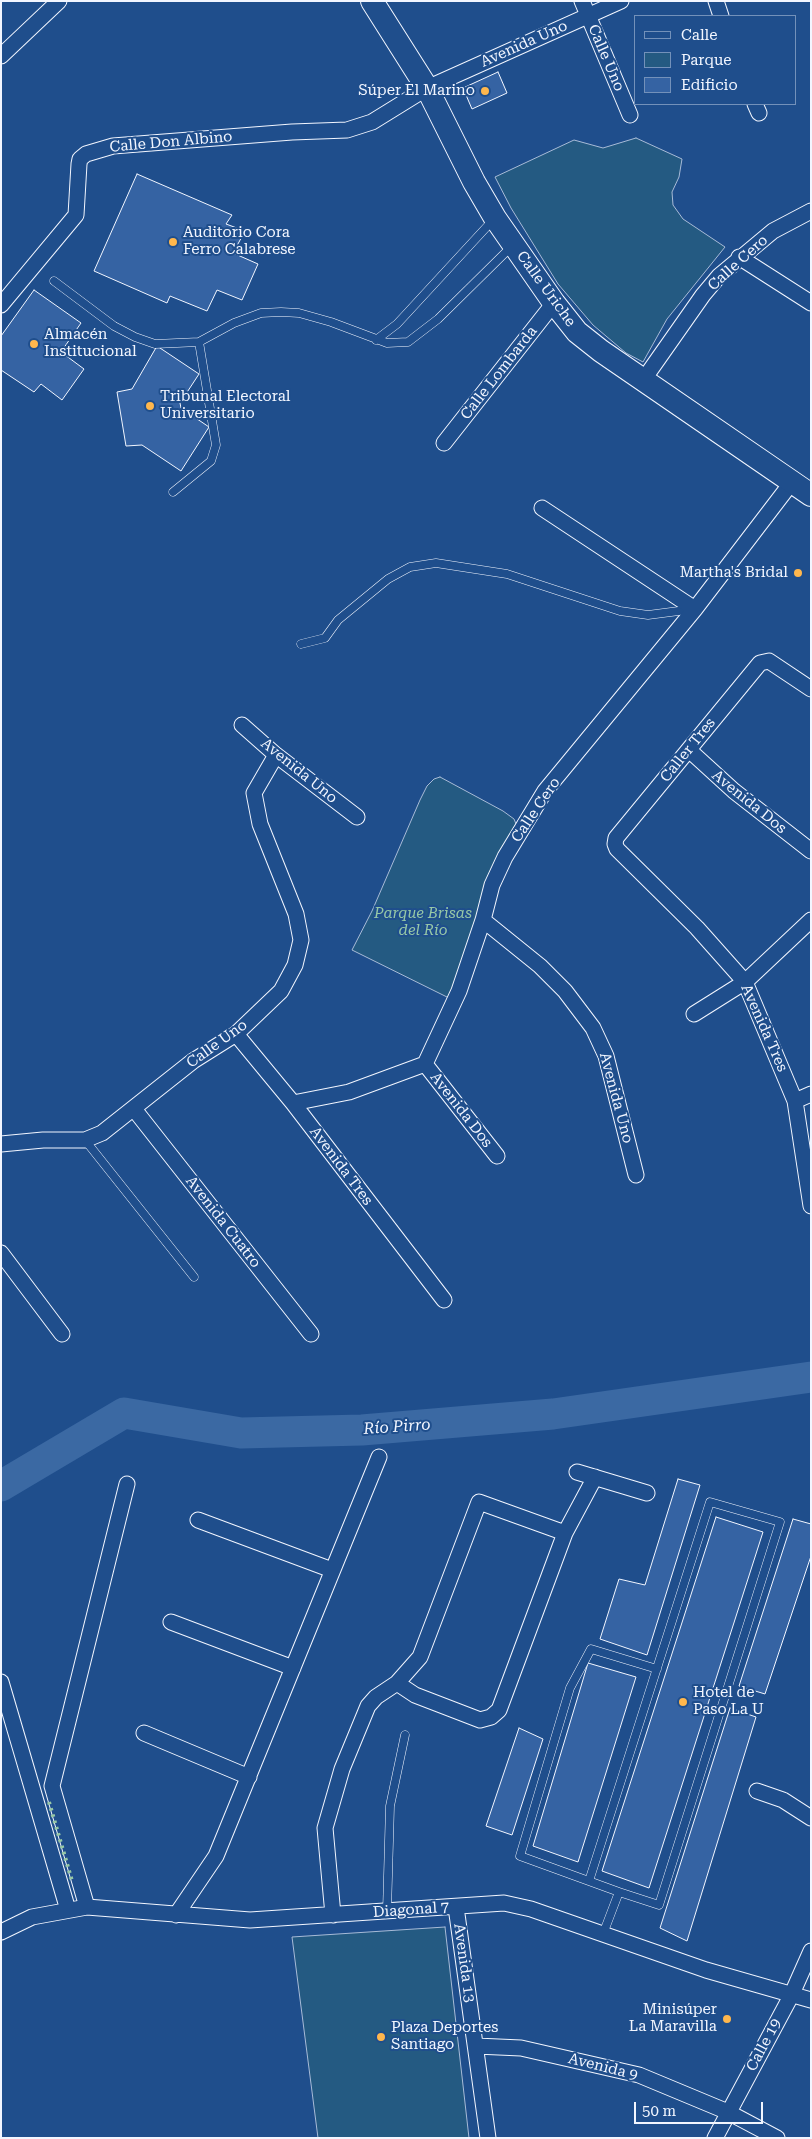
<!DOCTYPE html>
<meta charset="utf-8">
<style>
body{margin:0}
#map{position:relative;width:812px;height:2139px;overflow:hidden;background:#1f4e8c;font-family:"Roboto Serif",serif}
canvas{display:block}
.frame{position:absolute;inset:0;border:2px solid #f2f6ff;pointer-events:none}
.legend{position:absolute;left:634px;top:15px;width:162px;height:90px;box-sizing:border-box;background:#1f4e8c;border:1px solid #7391ba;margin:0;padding:6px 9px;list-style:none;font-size:15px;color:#f2f6ff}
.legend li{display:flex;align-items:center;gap:10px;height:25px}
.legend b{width:25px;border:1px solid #7391ba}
.scale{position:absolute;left:634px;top:2102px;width:129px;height:22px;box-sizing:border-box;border:2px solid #f2f6ff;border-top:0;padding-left:6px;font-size:15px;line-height:18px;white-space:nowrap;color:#f2f6ff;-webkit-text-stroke:4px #1f4e8c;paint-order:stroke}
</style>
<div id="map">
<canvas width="812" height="2139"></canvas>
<div class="frame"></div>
<ul class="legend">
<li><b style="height:6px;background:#1f4e8c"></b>Calle</li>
<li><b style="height:14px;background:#245a82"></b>Parque</li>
<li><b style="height:14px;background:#3563a3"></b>Edificio</li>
</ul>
<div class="scale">50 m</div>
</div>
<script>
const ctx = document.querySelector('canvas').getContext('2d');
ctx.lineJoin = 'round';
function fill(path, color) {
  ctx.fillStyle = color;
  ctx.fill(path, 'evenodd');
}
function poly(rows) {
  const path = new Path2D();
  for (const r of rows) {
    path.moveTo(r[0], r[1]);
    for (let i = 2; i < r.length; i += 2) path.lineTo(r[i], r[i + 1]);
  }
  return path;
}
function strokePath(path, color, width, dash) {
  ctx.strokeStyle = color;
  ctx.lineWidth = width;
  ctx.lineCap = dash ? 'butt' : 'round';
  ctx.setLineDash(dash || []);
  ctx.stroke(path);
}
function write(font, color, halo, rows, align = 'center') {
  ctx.font = font + ' "Roboto Serif",serif';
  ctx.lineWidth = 4;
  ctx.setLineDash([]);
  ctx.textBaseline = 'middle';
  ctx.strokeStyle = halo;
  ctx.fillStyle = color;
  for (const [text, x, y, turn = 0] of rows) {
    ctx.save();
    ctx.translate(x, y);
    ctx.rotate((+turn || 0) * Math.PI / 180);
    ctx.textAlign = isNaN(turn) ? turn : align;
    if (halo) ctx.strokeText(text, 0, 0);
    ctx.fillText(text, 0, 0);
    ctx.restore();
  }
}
const green = poly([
 [636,138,682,159,679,177,672,192,673,205,683,219,725,247,667,319,643,362,626,353,593,325,558,284,511,208,495,177,574,140,603,148,636,138],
 [440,777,503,811,514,819,516,824,515,832,449,998,352,950,372,911,420,800,427,786,434,779,440,777],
 [445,1927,469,2138,318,2138,292,1937,445,1927]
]);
fill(green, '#245a82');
strokePath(green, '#a8bbd7', 1);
strokePath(poly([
 [1,1486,124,1413,241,1433,362,1430,553,1414,811,1377]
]), '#3b69a3', 31);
const building = poly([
 [498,72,507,93,472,109,463,88,498,72],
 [137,174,232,215,226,224,245,231,233,253,258,264,242,300,217,290,207,311,170,296,167,303,94,271,137,174],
 [34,290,81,323,61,352,84,369,62,400,41,384,34,392,1,370,1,336,34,290],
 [157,346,199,374,180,403,181,408,209,427,181,471,142,445,126,446,117,392,132,389,157,346],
 [678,1479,700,1485,647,1655,600,1639,619,1579,645,1585,678,1479],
 [716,1517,763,1532,649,1888,602,1871,716,1517],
 [793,1519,811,1524,811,1556,765,1694,739,1686,793,1519],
 [588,1663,636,1677,578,1862,533,1846,588,1663],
 [730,1708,756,1717,687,1941,660,1928,730,1708],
 [519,1728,543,1739,512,1835,486,1826,519,1728]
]);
fill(building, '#3563a3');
strokePath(building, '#f2f6ff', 1);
const lane = poly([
 [54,281,114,326,135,337,155,344,199,342],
 [376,340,397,324,493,220],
 [173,492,211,461,216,445,199,342,234,323,261,313,281,312,299,313,331,322,387,343,408,342,438,319,511,247],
 [301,644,325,638,338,620,388,579,410,567,436,563,507,574,620,611,648,615,694,609],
 [85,1140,194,1277],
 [589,1881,710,1502,780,1522,659,1905,619,1892,603,1934],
 [619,1892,520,1856,570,1688,591,1649,657,1669],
 [387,1911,390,1806,405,1735]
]);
const street = poly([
 [582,1,630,115],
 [716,1,721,16],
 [1,56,59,1],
 [755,104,759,113],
 [739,257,811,303],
 [1,305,76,215,79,164,80,159,86,154,113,146,292,132,347,130,372,122,427,88,621,1],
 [644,379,703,295,719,276,773,231,811,211],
 [444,443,554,303],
 [542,508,695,609],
 [811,689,769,661,760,663,616,838,615,844,617,849,697,928,745,982,795,1101,811,1206],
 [242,725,276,755,357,817],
 [689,750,734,791,811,851],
 [483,920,540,966,565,991,593,1028,606,1056,636,1175],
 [694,1014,745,982,811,920],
 [236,1034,293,1103,444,1300],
 [425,1064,497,1156],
 [795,1101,811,1094],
 [293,1103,349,1092,425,1064,459,991,483,920,492,885,505,857,545,791,695,609,792,482],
 [134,1109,311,1334],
 [1,1144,43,1140,85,1140,102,1133,193,1061,236,1034,281,991,295,965,301,940,296,914,260,824,254,793,276,755],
 [1,1253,62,1334],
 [577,1472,647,1493],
 [198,1520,332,1570],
 [565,1533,595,1477],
 [171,1622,293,1668],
 [1,1682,68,1910],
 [144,1733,249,1777],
 [757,1791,783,1800,811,1818],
 [87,1907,52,1786,127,1484],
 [456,1907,488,2138],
 [176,1915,216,1856,379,1457],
 [333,1915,325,1828,342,1769,368,1706,376,1697,397,1683,420,1657,479,1502,565,1533,499,1710,491,1717,480,1720,415,1695,397,1683],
 [1,1932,32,1917,87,1907,250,1920,504,1903,531,1909,706,1970,811,2000],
 [476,2046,521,2048,639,2075,728,2112,777,2138],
 [715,2138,791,1996,811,1951]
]);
const secondary = poly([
 [372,1,427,88,474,182,495,218,554,303,577,332,601,351,811,495]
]);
strokePath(lane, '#f2f6ff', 9);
strokePath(street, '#f2f6ff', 17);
strokePath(secondary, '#f2f6ff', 24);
strokePath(lane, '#1f4e8c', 8);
strokePath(street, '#1f4e8c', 15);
strokePath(secondary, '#1f4e8c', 22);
strokePath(poly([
 [49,1802,72,1881]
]), '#97c8a6', 4, [2.5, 4]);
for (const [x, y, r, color] of [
 [485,91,5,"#ffb74d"],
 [173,242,5,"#ffb74d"],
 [34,344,5,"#ffb74d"],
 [150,406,5,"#ffb74d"],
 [798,573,5,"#ffb74d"],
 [683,1702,5,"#ffb74d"],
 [727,2019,5,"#ffb74d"],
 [381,2037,5,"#ffb74d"]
]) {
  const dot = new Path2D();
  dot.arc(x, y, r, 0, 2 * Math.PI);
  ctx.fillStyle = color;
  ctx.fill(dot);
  strokePath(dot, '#1f4e8c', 2);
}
write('15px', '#f2f6ff', '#1f4e8c', [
 ["Avenida Uno",524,44,-24],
 ["Calle Uno",606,58,67],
 ["Calle Don Albino",171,142,-5],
 ["Calle Cero",738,263,-42],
 ["Calle Uriche",546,289,54],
 ["Calle Lombarda",499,373,-52],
 ["Caller Tres",688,750,-51],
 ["Avenida Uno",299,771,39],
 ["Avenida Dos",749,802,39],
 ["Calle Cero",536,810,-56],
 ["Avenida Tres",764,1028,66],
 ["Calle Uno",217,1044,-36],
 ["Avenida Uno",616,1098,75],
 ["Avenida Dos",461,1110,52],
 ["Avenida Tres",341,1166,53],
 ["Avenida Cuatro",223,1222,52],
 ["Diagonal 7",411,1910,-4],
 ["Avenida 13",464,1963,82],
 ["Calle 19",764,2045,-62],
 ["Avenida 9",603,2067,14]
]);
write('15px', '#f2f6ff', '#1f4e8c', [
 ["Súper El Marino",475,91,"right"],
 ["Auditorio Cora",183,233],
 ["Ferro Calabrese",183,250],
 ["Almacén",44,335],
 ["Institucional",44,352],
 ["Tribunal Electoral",160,397],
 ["Universitario",160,414],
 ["Martha's Bridal",788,573,"right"],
 ["Hotel de",693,1693],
 ["Paso La U",693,1710],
 ["Minisúper",717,2010,"right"],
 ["La Maravilla",717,2027,"right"],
 ["Plaza Deportes",391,2028],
 ["Santiago",391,2045]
], 'left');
write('italic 15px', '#97c8a6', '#1f4e8c', [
 ["Parque Brisas",423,914],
 ["del Río",423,931]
]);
write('italic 16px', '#f2f6ff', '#1f4e8c', [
 ["Río Pirro",397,1427,-4]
]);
</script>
